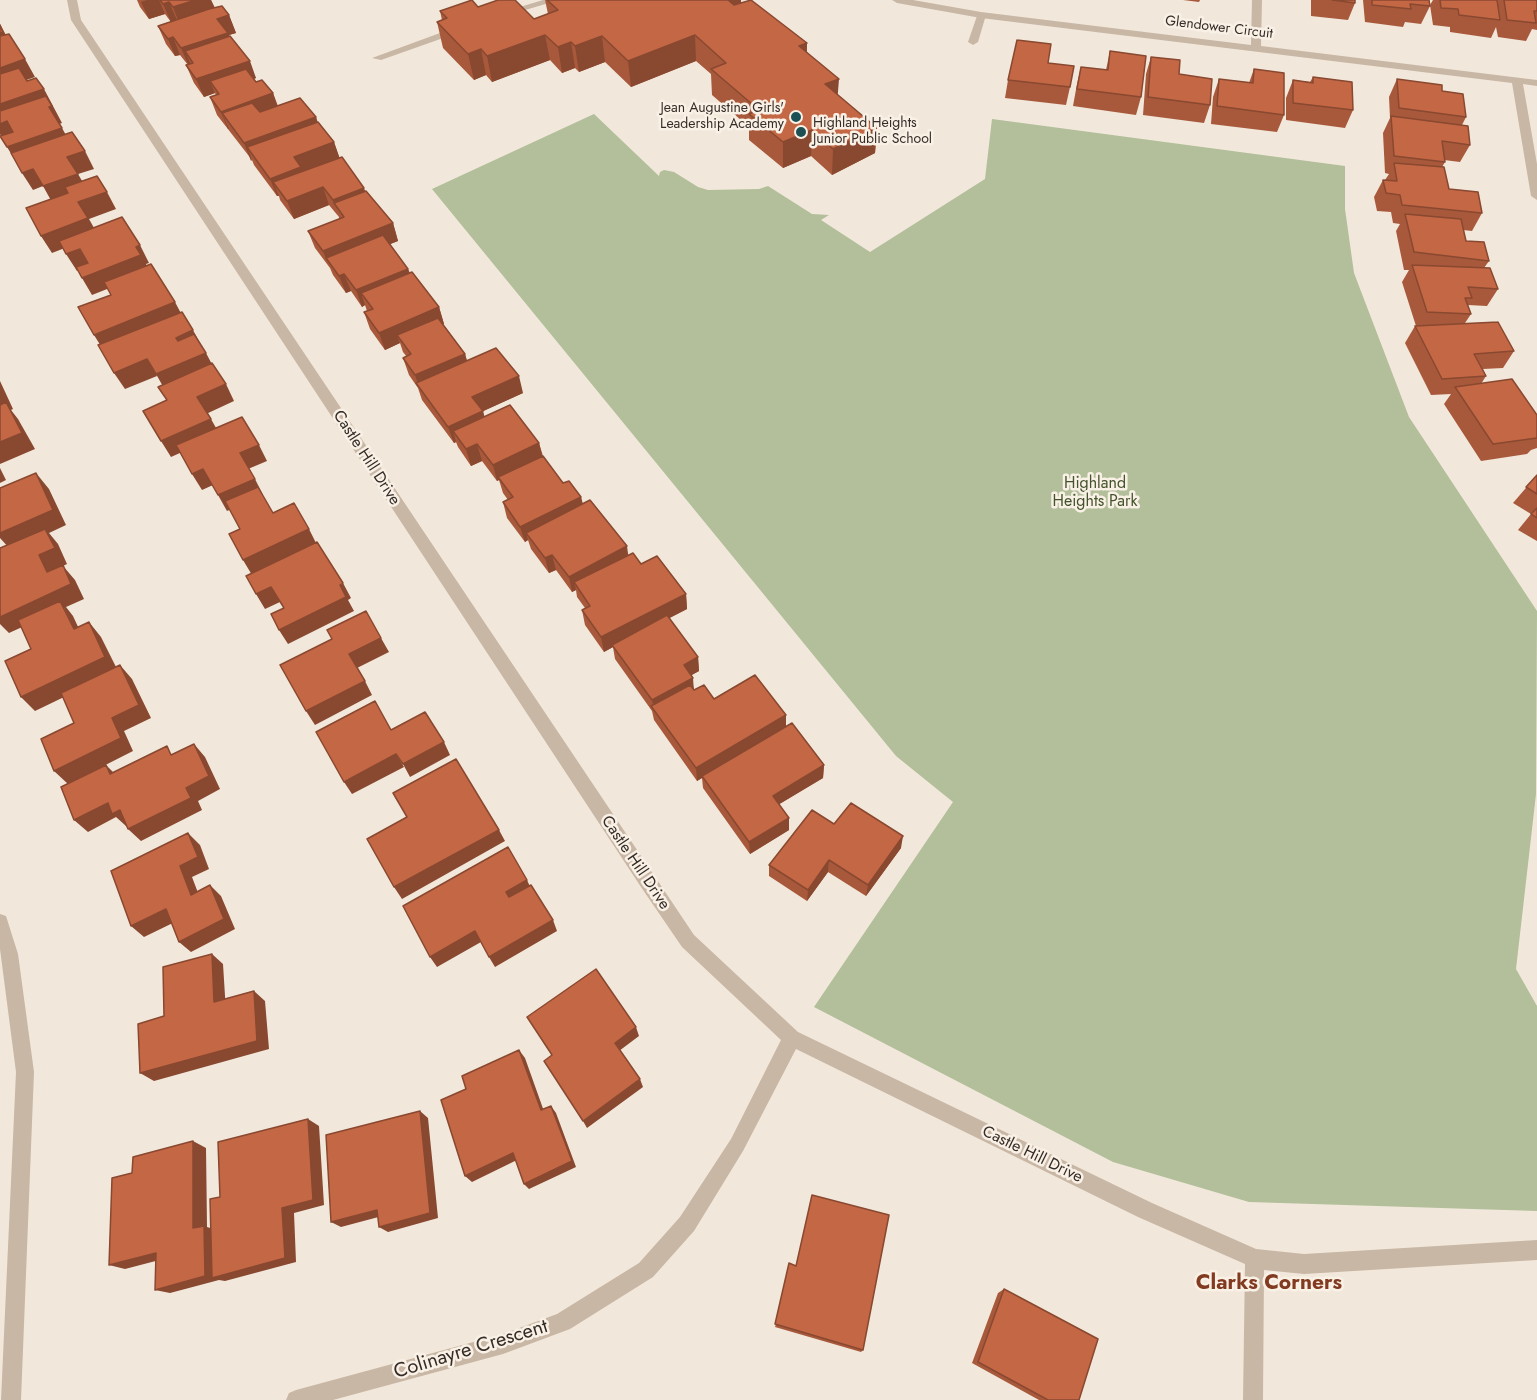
<!DOCTYPE html>
<style>
body{margin:0}
canvas{display:block;background:#f1e7da}
</style>
<canvas width="1537" height="1400"></canvas>
<script>
const ctx = document.querySelector('canvas').getContext('2d');
ctx.lineJoin = 'round';
function fill(path, color) {
  ctx.fillStyle = color;
  ctx.fill(path, 'evenodd');
}
function poly(rows) {
  const path = new Path2D();
  for (const r of rows) {
    path.moveTo(r[0], r[1]);
    for (let i = 2; i < r.length; i += 2) path.lineTo(r[i], r[i + 1]);
  }
  return path;
}
function strokePath(path, color, width, dash) {
  ctx.strokeStyle = color;
  ctx.lineWidth = width;
  ctx.lineCap = dash ? 'butt' : 'round';
  ctx.setLineDash(dash || []);
  ctx.stroke(path);
}
function write(font, color, halo, rows, align = 'center') {
  ctx.font = font + ' Jost,sans-serif';
  ctx.lineWidth = 5;
  ctx.setLineDash([]);
  ctx.textBaseline = 'middle';
  ctx.strokeStyle = halo;
  ctx.fillStyle = color;
  for (const [text, x, y, turn = 0] of rows) {
    ctx.save();
    ctx.translate(x, y);
    ctx.rotate((+turn || 0) * Math.PI / 180);
    ctx.textAlign = isNaN(turn) ? turn : align;
    if (halo) ctx.strokeText(text, 0, 0);
    ctx.fillText(text, 0, 0);
    ctx.restore();
  }
}
fill(poly([
 [594,114,659,176,660,172,664,170,674,172,698,187,708,190,759,189,768,186,812,214,829,215,821,220,870,252,985,179,992,119,1345,166,1345,209,1354,273,1409,417,1537,611,1536,794,1516,969,1537,1006,1537,1211,1249,1202,1113,1162,814,1007,953,802,896,756,432,189]
]), '#b2bf9a');
fill(poly([
 [543,0,559,0,505,16,500,13,543,0],
 [978,13,986,15,978,42,973,45,968,42,978,13],
 [459,26,464,29,463,31,381,60,372,58,459,26]
]), '#c9b7a6');
fill(poly([
 [67,0,77,0,81,20,694,935,798,1032,1152,1203,1256,1249,1304,1254,1537,1240,1537,1260,1304,1274,1264,1270,1263,1400,1243,1400,1245,1264,1138,1217,796,1049,743,1151,694,1231,653,1277,570,1329,503,1354,333,1400,286,1400,289,1393,296,1390,503,1334,557,1314,639,1263,680,1217,731,1139,781,1040,682,947,641,887,71,20,67,0],
 [892,0,913,0,981,12,1251,45,1252,0,1262,0,1261,46,1537,80,1537,86,1523,84,1537,164,1537,200,1531,196,1512,83,981,18,897,3,892,0],
 [0,914,6,916,18,954,34,1072,21,1400,1,1400,16,1072,0,949,0,914]
]), '#c9b7a6');
fill(poly([
 [137,0,211,0,215,8,229,15,236,33,229,35,229,36,256,78,254,79,256,82,273,93,278,106,316,117,317,122,334,142,339,157,365,191,393,223,398,241,390,244,408,269,410,273,439,307,444,324,443,324,465,354,467,361,523,393,483,411,484,417,539,443,543,456,563,483,581,497,583,504,628,555,686,594,687,609,669,618,698,657,699,671,691,675,694,690,714,699,786,715,786,726,824,765,823,778,779,804,789,818,789,830,750,854,703,788,702,778,697,781,654,720,652,711,615,659,613,647,604,652,585,625,582,610,585,608,577,597,576,590,572,592,556,570,549,573,531,549,528,540,525,542,507,518,503,502,508,500,503,493,499,480,497,481,482,461,471,466,458,447,456,442,454,443,422,400,418,388,409,375,403,358,407,357,403,352,400,343,385,350,370,329,364,312,367,311,365,305,362,307,351,291,346,293,333,275,330,268,315,248,308,231,339,219,339,217,329,205,294,219,280,200,279,196,277,196,254,165,252,160,217,115,210,97,216,95,215,93,204,97,194,83,186,65,188,65,180,55,175,56,166,44,158,26,171,22,165,14,149,19,140,7],
 [545,0,741,0,741,3,807,43,807,52,838,95,877,128,875,153,832,175,811,156,783,168,749,140,749,127,712,95,711,74,696,61,631,87,605,62,579,72,575,68,562,73,550,60,492,82,486,75,474,80,443,48,437,22,442,20,440,11,478,7,534,19,548,14],
 [1183,0,1200,0,1199,2],
 [1311,0,1355,0,1355,3,1348,20,1311,16],
 [1363,0,1429,0,1430,6,1421,24,1405,22,1403,27,1365,22],
 [1433,0,1537,0,1537,30,1532,29,1526,41,1498,37,1496,27,1491,38,1450,32,1450,27,1433,25,1430,5],
 [1110,51,1141,97,1136,115,1073,106,1077,84,1081,67,1106,70],
 [1151,57,1179,74,1210,105,1204,123,1143,115,1146,74],
 [1048,63,1070,87,1066,105,1005,98,1008,80],
 [1254,69,1284,115,1277,132,1211,124,1213,97,1219,79,1249,83],
 [1313,77,1353,110,1345,128,1286,120,1286,98,1293,80,1310,82],
 [1397,79,1442,91,1466,117,1462,125,1470,145,1460,162,1444,160,1445,162,1442,167,1449,189,1482,213,1472,231,1463,230,1466,241,1489,261,1484,268,1498,289,1487,306,1468,305,1471,314,1465,323,1514,351,1503,368,1483,369,1486,376,1481,384,1537,415,1537,448,1531,450,1527,454,1481,461,1444,404,1451,394,1431,395,1405,343,1415,326,1416,326,1402,282,1409,270,1404,270,1396,231,1400,224,1393,223,1391,212,1377,211,1374,197,1383,180,1385,180,1389,174,1385,173,1383,133,1390,118,1389,97],
 [1537,475,1537,541,1518,530,1531,514,1513,503],
 [834,824,901,848,866,896,828,872,807,901,769,876,769,865],
 [796,1266,863,1350,861,1352,775,1327],
 [1004,1289,1079,1400,1039,1400,972,1363,998,1293]
]), '#a9593b');
fill(poly([
 [147,0,159,0,165,14,149,19,141,2],
 [196,0,211,0,217,13,180,25,173,7],
 [721,0,741,0,741,13],
 [169,2,177,20,171,22,163,4],
 [229,15,236,33,229,35,235,50,185,51,191,65,189,66,181,48,217,19],
 [0,24,7,37,0,54],
 [545,35,550,60,492,82,487,56],
 [695,35,696,61,631,87,628,61],
 [602,36,605,62,579,72,575,46],
 [173,37,180,55,175,56,168,39],
 [571,42,575,68,562,73,558,47],
 [807,43,806,69,799,46],
 [481,49,486,75,474,80,468,54],
 [25,59,35,77,0,89,0,68],
 [250,61,256,78,218,92,210,81,215,93,204,97,196,79],
 [839,79,837,104,825,84],
 [44,89,62,123,5,143,0,134,0,104],
 [273,93,279,111,233,127,222,113,229,129,228,129,221,112],
 [316,117,322,135,247,147,252,160,251,161,244,143],
 [62,128,72,146,18,165,7,147],
 [877,128,875,153,832,175,833,149],
 [812,130,811,156,783,168,783,142],
 [334,142,340,159,273,182,279,196,277,196,270,179,294,157],
 [85,151,94,169,78,174,88,191,53,204,43,186,67,157],
 [33,169,43,186,33,190,22,173],
 [323,187,329,205,294,219,287,201],
 [364,188,370,205,334,204,333,200],
 [107,192,116,209,89,219,98,235,52,253,41,236,78,202],
 [393,223,398,241,333,267,326,258,330,269,323,251],
 [140,245,149,263,146,264,150,272,92,295,82,278],
 [80,249,90,266,77,271,66,254],
 [408,269,414,286,361,293,365,305,362,307,356,290],
 [344,274,351,291,346,293,339,276],
 [175,302,184,319,104,351,94,335],
 [439,307,444,324,403,342,397,335,400,343,385,350,379,333],
 [193,330,202,347,185,354,176,338],
 [206,353,215,370,165,390,156,374],
 [465,354,470,371,419,387,415,375],
 [147,359,157,376,125,389,114,373],
 [519,376,523,393,477,414,472,397],
 [0,381,13,409,11,410,18,419,35,449,0,464],
 [226,384,234,401,206,414,197,397],
 [483,411,487,427,453,431,456,442,454,443,448,427],
 [211,419,220,435,171,457,161,441],
 [539,443,543,459,498,477,499,480,497,481,493,465],
 [477,444,482,461,471,466,466,449],
 [259,445,267,461,248,469,240,453],
 [0,468,6,480,0,483],
 [203,469,213,485,202,490,192,474],
 [36,473,49,489,66,525,49,533,58,544,67,564,63,566,75,580,84,599,66,607,73,616,86,644,74,629,64,608,9,633,0,624,0,617,60,587,10,549,0,538,0,530],
 [255,479,263,495,227,511,218,495],
 [581,497,584,512,526,533,528,540,525,542,520,527],
 [309,529,317,545,252,575,243,560],
 [627,546,629,561,574,582,576,590,572,592,569,577],
 [552,555,556,570,549,573,545,558],
 [343,583,351,598,348,600,354,611,288,644,279,630],
 [271,587,280,602,265,609,256,594],
 [686,594,687,609,614,647,612,645,613,647,604,652,601,637],
 [89,622,101,637,118,671,35,711,21,697],
 [381,638,389,652,357,668,349,654],
 [698,657,699,671,685,679,684,665],
 [120,665,132,679,151,718,124,731,133,751,68,784,54,771,112,718],
 [693,678,694,692,654,709,652,700],
 [365,681,372,695,315,725,306,711],
 [786,715,786,729,702,776,702,778,697,781,696,768],
 [444,742,450,755,410,777,403,764],
 [194,744,205,757,220,789,198,801,202,810,141,841,128,829,186,788],
 [396,754,404,767,352,794,344,782],
 [106,765,119,778,110,774],
 [824,765,823,778,773,808,773,796],
 [108,803,120,810,133,822,126,826,116,817,88,832,74,820],
 [789,818,789,830,750,854,749,842],
 [499,830,505,841,402,899,394,887],
 [188,833,200,845,209,869,192,877,203,906,191,895,180,866],
 [903,836,901,848,866,896,868,885],
 [829,860,828,872,807,901,808,890],
 [527,880,532,891,512,903,506,892],
 [210,885,221,896,235,929,191,952,179,942],
 [166,909,179,920,144,937,131,926],
 [553,920,557,931,495,967,489,957],
 [475,931,481,942,437,967,430,957],
 [212,954,223,964,226,1012,214,1002],
 [254,991,265,1001,269,1049,154,1081,140,1073],
 [636,1027,639,1036,619,1051,615,1043],
 [519,1050,525,1058,546,1117,541,1110],
 [640,1079,643,1087,587,1128,583,1121],
 [551,1106,556,1113,576,1167,529,1189,524,1184],
 [420,1111,428,1118,438,1218,388,1232,379,1227],
 [308,1119,319,1126,324,1205,294,1213,296,1262,225,1281,219,1280,170,1293,155,1290,193,1228,193,1141,206,1148,207,1227,217,1230,282,1208],
 [513,1153,519,1159,472,1182,465,1176],
 [377,1210,386,1215,341,1227,331,1222],
 [156,1253,171,1257,125,1269,109,1265]
]), '#894830');
const building = poly([
 [160,0,196,0,173,7,169,2,163,4,160,0],
 [472,0,478,7,498,0,515,0,534,19,558,10,547,0,728,0,734,5,751,0,807,43,799,46,839,79,825,84,877,128,833,149,812,130,783,142,749,114,759,110,711,69,726,63,695,35,628,61,602,36,575,46,571,42,558,47,545,35,487,56,481,49,468,54,437,22,447,18,440,11,472,0],
 [1332,0,1355,0,1355,3,1332,0],
 [1372,0,1429,0,1430,6,1410,4,1411,9,1372,5,1372,0],
 [1440,0,1497,0,1500,20,1459,15,1458,9,1441,8,1440,0],
 [1504,0,1537,0,1537,11,1534,11,1536,23,1507,20,1504,0],
 [222,6,229,15,217,19,228,33,181,48,173,37,168,39,158,26,209,9,222,6],
 [0,25,3,32,0,33,0,25],
 [9,34,25,59,0,68,0,36,9,34],
 [230,36,250,61,196,79,186,65,193,63,185,51,230,36],
 [1017,40,1051,44,1048,63,1074,66,1070,87,1008,80,1017,40],
 [1110,51,1146,56,1141,97,1077,89,1081,67,1108,70,1110,51],
 [1151,57,1180,60,1179,74,1212,79,1210,105,1148,97,1151,57],
 [19,68,27,81,36,78,44,89,0,104,0,74,19,68],
 [246,69,256,82,262,80,273,93,221,112,210,97,219,94,210,81,246,69],
 [1254,69,1284,73,1284,115,1217,106,1219,79,1253,83,1254,69],
 [1313,77,1352,82,1353,110,1293,103,1293,80,1313,83,1313,77],
 [1397,79,1442,85,1442,91,1463,94,1466,117,1399,108,1397,79],
 [46,96,52,106,49,107,62,128,7,147,0,136,13,132,7,121,0,124,0,111,46,96],
 [300,98,316,117,244,143,222,113,252,103,260,112,300,98],
 [1391,116,1468,126,1470,145,1442,141,1445,162,1394,156,1391,116],
 [318,122,334,142,294,157,301,167,270,179,247,147,318,122],
 [72,132,85,151,67,157,78,174,43,186,33,169,22,173,11,153,72,132],
 [342,157,364,188,333,200,323,187,287,201,273,182,342,157],
 [1394,163,1444,167,1449,189,1478,192,1482,213,1402,205,1400,195,1386,193,1383,180,1397,181,1394,163],
 [97,176,107,192,78,202,88,218,41,236,26,208,68,193,65,187,97,176],
 [366,191,393,223,323,251,308,231,344,217,334,203,366,191],
 [1405,214,1461,219,1466,241,1484,242,1489,261,1414,252,1405,214],
 [122,217,140,245,136,247,141,255,82,278,76,267,88,263,80,249,66,254,59,241,122,217],
 [383,235,408,269,356,290,344,274,339,276,326,258,383,235],
 [151,264,175,302,94,335,78,307,111,295,104,282,151,264],
 [1412,265,1490,268,1498,289,1468,287,1472,298,1465,298,1471,314,1427,312,1412,265],
 [412,272,439,307,379,333,364,312,373,309,361,293,412,272],
 [182,312,193,330,176,338,178,341,194,334,206,353,156,374,147,359,114,373,98,345,182,312],
 [438,318,465,354,415,375,403,358,411,354,397,335,438,318],
 [1498,322,1514,351,1474,354,1486,376,1442,379,1415,326,1498,322],
 [496,348,519,376,472,397,483,411,448,427,416,383,496,348],
 [212,363,226,384,197,397,211,419,161,441,143,411,167,400,158,387,212,363],
 [1512,379,1537,415,1537,438,1493,444,1455,387,1512,379],
 [6,402,22,433,0,442,0,405,6,402],
 [510,405,539,443,493,465,477,444,466,449,453,431,510,405],
 [242,417,259,445,240,453,255,479,218,495,203,469,192,474,176,445,242,417],
 [543,456,563,483,569,481,581,497,520,527,503,502,513,497,498,477,543,456],
 [36,473,53,510,0,533,0,488,36,473],
 [1537,475,1537,494,1526,487,1537,475],
 [258,487,273,513,294,503,309,529,243,560,229,534,240,529,225,501,258,487],
 [590,500,627,546,569,577,552,555,545,558,526,533,590,500],
 [1537,508,1537,518,1531,514,1537,508],
 [45,529,55,548,39,555,47,572,63,565,71,584,0,617,0,548,45,529],
 [317,542,343,583,340,585,346,597,279,630,271,614,284,608,271,587,256,594,246,576,317,542],
 [633,553,641,564,657,556,686,594,601,637,582,610,590,606,574,582,633,553],
 [60,601,74,629,89,622,105,657,21,697,5,661,31,649,18,620,60,601],
 [366,611,381,638,349,654,365,681,306,711,280,665,332,639,327,630,366,611],
 [667,615,698,657,684,665,693,678,652,700,612,645,667,615],
 [120,665,139,705,112,718,121,738,54,771,41,739,74,723,61,693,120,665],
 [755,675,786,715,696,768,651,706,690,685,694,690,704,685,714,699,755,675],
 [375,701,391,730,425,712,444,742,403,764,396,754,344,782,316,732,375,701],
 [792,723,824,765,773,796,789,818,749,842,702,776,792,723],
 [194,744,209,776,186,788,191,798,128,829,120,810,112,814,108,803,74,820,61,787,106,765,110,774,167,746,171,755,194,744],
 [456,759,499,830,394,887,367,839,407,817,393,793,456,759],
 [851,803,903,836,868,885,829,860,808,890,769,865,812,810,834,824,851,803],
 [188,833,198,857,180,866,191,895,210,885,224,919,179,942,166,909,131,926,111,871,188,833],
 [508,847,527,880,506,892,509,897,531,885,553,920,489,957,475,931,430,957,403,906,508,847],
 [212,954,214,1002,254,991,257,1041,140,1073,138,1024,164,1016,163,967,212,954],
 [596,969,636,1027,615,1043,640,1079,583,1121,544,1061,552,1055,527,1017,596,969],
 [519,1050,541,1110,551,1106,572,1161,524,1184,513,1153,465,1176,441,1100,466,1089,462,1076,519,1050],
 [420,1111,430,1213,379,1227,377,1210,331,1222,326,1135,420,1111],
 [308,1119,313,1200,282,1208,285,1258,212,1278,210,1199,220,1197,218,1142,308,1119],
 [193,1141,193,1228,204,1226,205,1276,155,1290,156,1253,109,1265,112,1178,132,1173,133,1157,193,1141],
 [812,1195,889,1215,863,1350,775,1324,789,1263,796,1266,812,1195],
 [1004,1289,1098,1339,1079,1400,1048,1400,978,1362,1004,1289]
]);
fill(building, '#c46745');
strokePath(building, '#894830', 1.5);
for (const [x, y, r, color] of [
 [796,117,6,"#1d5055"],
 [801,132,6,"#1d5055"]
]) {
  const dot = new Path2D();
  dot.arc(x, y, r, 0, 2 * Math.PI);
  ctx.fillStyle = color;
  ctx.fill(dot);
  strokePath(dot, '#f9f1e6', 2);
}
write('14px', '#352c27', '#f9f1e6', [
 ["Glendower Circuit",1219,28,7]
]);
write('14px', '#352c27', '#f9f1e6', [
 ["Jean Augustine Girls'",784,109],
 ["Leadership Academy",784,125],
 ["Highland Heights",813,124,"left"],
 ["Junior Public School",813,140,"left"]
], 'right');
write('16px', '#352c27', '#f9f1e6', [
 ["Castle Hill Drive",366,458,57],
 ["Castle Hill Drive",635,863,56],
 ["Castle Hill Drive",1032,1155,26]
]);
write('16px', '#43532b', '#f9f1e6', [
 ["Highland",1095,484],
 ["Heights Park",1095,502]
]);
write('20px', '#352c27', '#f9f1e6', [
 ["Colinayre Crescent",471,1350,-17]
]);
write('bold 21px', '#823b21', '#f9f1e6', [
 ["Clarks Corners",1269,1284]
]);
</script>
